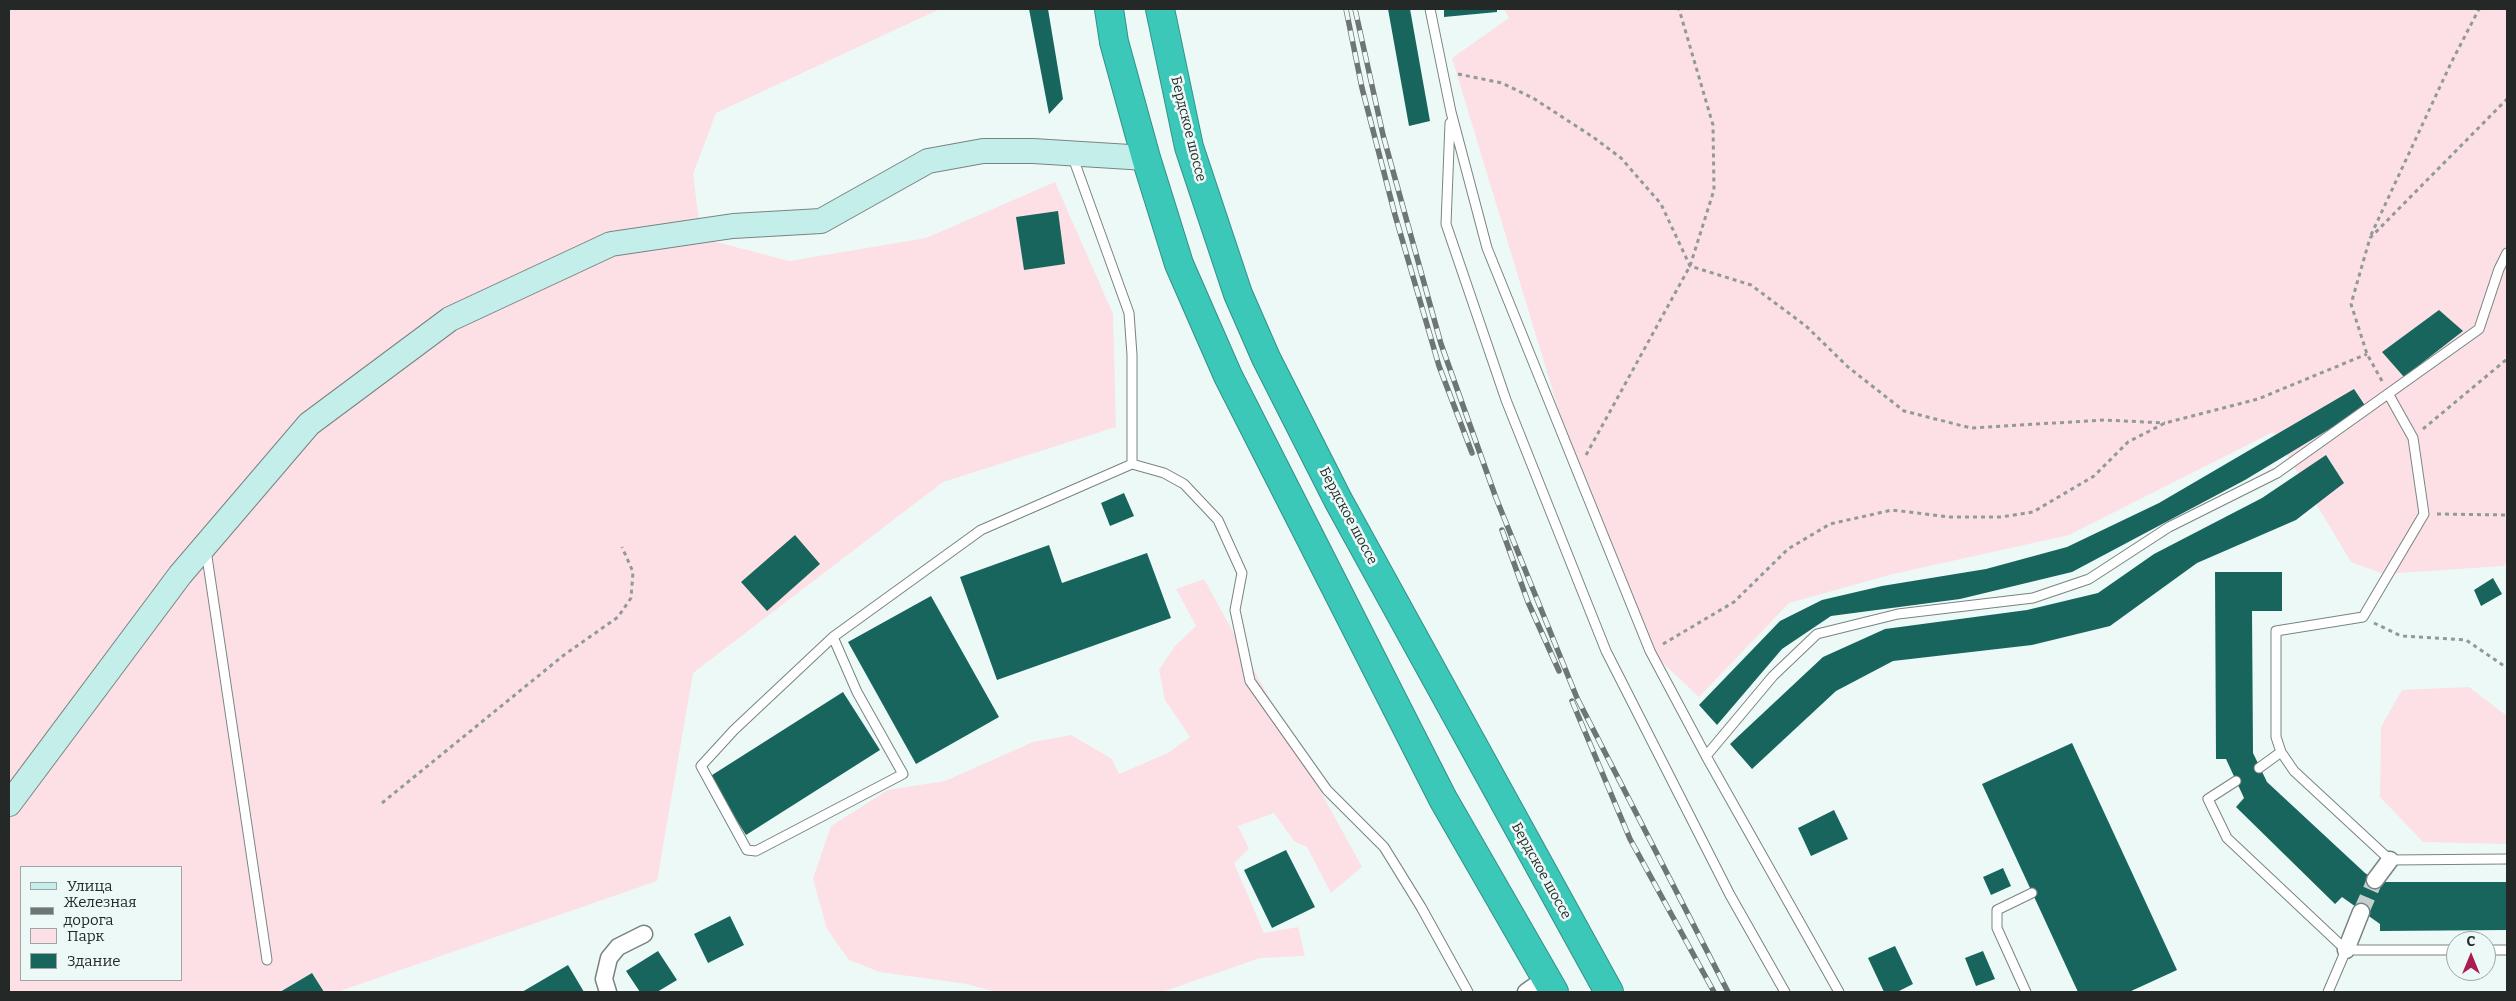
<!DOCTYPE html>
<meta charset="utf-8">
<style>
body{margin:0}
#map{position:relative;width:2516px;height:1001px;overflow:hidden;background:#edf9f7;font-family:Bitter,serif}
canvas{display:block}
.frame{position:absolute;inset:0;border:10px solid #242928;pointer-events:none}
.legend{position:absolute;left:20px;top:866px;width:162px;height:115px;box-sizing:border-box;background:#edf9f7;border:1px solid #9da6a4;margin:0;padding:6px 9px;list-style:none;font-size:15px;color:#242928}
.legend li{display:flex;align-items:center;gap:10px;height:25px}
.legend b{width:25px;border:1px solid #9da6a4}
.north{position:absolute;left:2446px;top:931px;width:50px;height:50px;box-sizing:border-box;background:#edf9f7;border:1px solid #9da6a4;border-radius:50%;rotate:0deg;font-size:14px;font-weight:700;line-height:20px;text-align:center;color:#242928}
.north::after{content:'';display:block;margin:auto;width:18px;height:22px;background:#ac1c54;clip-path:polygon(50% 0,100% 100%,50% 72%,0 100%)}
</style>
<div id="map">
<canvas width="2516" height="1001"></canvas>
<div class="frame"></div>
<ul class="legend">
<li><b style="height:6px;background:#c4eeea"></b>Улица</li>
<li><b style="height:6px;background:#6e7675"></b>Железная дорога</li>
<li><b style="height:14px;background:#fce0e5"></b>Парк</li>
<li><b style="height:14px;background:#17655d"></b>Здание</li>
</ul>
<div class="north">С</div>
</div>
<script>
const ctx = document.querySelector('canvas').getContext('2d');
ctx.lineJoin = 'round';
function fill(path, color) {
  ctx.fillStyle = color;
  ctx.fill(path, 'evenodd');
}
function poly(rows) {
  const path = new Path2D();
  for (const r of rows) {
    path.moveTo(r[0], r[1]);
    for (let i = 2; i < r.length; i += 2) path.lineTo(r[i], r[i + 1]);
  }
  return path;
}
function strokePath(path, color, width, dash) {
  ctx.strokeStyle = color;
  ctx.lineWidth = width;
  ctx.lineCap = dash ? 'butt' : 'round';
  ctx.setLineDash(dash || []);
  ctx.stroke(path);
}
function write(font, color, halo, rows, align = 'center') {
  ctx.font = font + ' Bitter,serif';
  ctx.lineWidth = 5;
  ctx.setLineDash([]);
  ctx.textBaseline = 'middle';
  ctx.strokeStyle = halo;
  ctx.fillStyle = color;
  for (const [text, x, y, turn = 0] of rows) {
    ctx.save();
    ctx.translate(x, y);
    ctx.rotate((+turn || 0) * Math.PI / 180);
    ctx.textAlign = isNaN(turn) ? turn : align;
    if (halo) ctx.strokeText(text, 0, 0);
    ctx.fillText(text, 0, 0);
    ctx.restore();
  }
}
fill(poly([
 [9,9,940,9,716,113,693,174,701,238,789,261,926,238,1055,182,1113,314,1116,427,943,482,693,673,657,881,337,992,9,992],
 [21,867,181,867,181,980,21,980],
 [1504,9,2507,9,2507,563,2503,566,2384,574,2351,562,2273,432,2069,535,1893,574,1789,603,1699,697,1650,651,1570,448,1452,58,1509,18],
 [1204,579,1362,867,1331,893,1307,847,1294,841,1274,813,1238,826,1249,849,1234,863,1264,933,1298,927,1305,956,1260,958,1162,992,996,992,967,984,880,972,849,960,827,929,813,879,831,826,888,790,945,781,1033,742,1071,735,1112,759,1119,774,1168,753,1190,737,1165,700,1159,670,1175,646,1196,626,1176,589],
 [2469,687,2507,716,2507,844,2423,842,2380,797,2381,727,2402,690]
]), '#fce0e5');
fill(poly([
 [1029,9,1048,9,1063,99,1049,114],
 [1388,9,1410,9,1430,121,1409,126],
 [1444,9,1497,9,1497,12,1444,17],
 [1058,211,1065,264,1024,270,1016,217],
 [2439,310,2463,331,2404,377,2382,352],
 [2354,389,2366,407,2245,480,2072,572,1960,599,1831,616,1782,649,1717,725,1699,705,1780,621,1822,600,1882,586,1986,569,2067,547,2159,503],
 [2326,455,2344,483,2296,520,2197,563,2110,626,2032,645,1893,661,1836,691,1752,769,1730,744,1823,657,1885,629,2027,610,2098,593,2154,554,2262,498],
 [1124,493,1134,516,1110,526,1101,503],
 [795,535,820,564,767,611,741,582],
 [1049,545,1062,583,1147,553,1171,618,997,680,960,577],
 [2215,572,2282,572,2282,611,2252,611,2253,753,2267,782,2365,873,2379,882,2507,882,2507,930,2380,931,2380,924,2342,897,2335,904,2236,807,2244,798,2226,759,2216,759],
 [2493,578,2502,594,2481,606,2474,590],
 [931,596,999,717,916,764,848,642],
 [843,692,880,750,746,835,709,777],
 [2072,743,2177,970,2129,992,2078,992,1982,784],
 [1834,810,1848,839,1811,856,1798,828],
 [1286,850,1315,907,1272,928,1244,870],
 [2003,868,2011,886,1991,895,1983,877],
 [730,916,744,945,708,963,694,934],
 [1895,946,1913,984,1897,992,1884,992,1868,958],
 [658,951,677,980,657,992,640,992,626,971],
 [1983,951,1995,979,1976,986,1965,958],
 [568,965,584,992,522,992],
 [312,973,324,992,280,992]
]), '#17655d');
strokePath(poly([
 [2361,912,2375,880]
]), '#c5cfce', 16, [16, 8]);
const lane = poly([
 [1430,9,1451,112,1487,248,1650,651,1706,756,1839,992],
 [1450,123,1446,224,1506,400,1606,651,1730,895,1785,992],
 [2389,395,2413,438,2424,514,2363,617,2276,631,2276,737,2281,752,2294,771,2390,860,2507,859],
 [1132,464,1164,473,1184,484,1218,520,1242,573,1235,610,1250,681,1327,790,1384,847,1421,907,1468,992],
 [206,550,267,960],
 [833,637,734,730,701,766,747,850,756,851,903,774,857,692,833,637,981,530,1132,464,1132,355,1129,313,1072,155],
 [1706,756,1773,676,1817,634,1898,614,2033,598,2089,579,2169,527,2277,473,2479,329,2499,269,2507,253],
 [2259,768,2281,752],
 [2236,781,2208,799,2227,838,2346,950,2328,992],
 [2346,950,2456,950],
 [2486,950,2507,950],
 [2026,992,1997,928,1997,910,2032,893]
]);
const street = poly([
 [2375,880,2390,860],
 [2346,950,2361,912],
 [608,992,604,979,609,958,618,947,644,934],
 [1526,992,1546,978]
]);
const secondary = poly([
 [9,804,180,575,309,424,450,319,611,244,733,226,821,221,928,161,983,151,1033,151,1146,158]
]);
const highway = poly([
 [1109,9,1114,42,1146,158,1179,264,1228,376,1443,799,1554,992],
 [1160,9,1189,147,1238,294,1266,358,1338,500,1609,992]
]);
strokePath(lane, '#798482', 11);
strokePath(street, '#798482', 19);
strokePath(secondary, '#798482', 26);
strokePath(highway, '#339086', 30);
strokePath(poly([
 [1458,74,1502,83,1533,98,1593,137,1621,158,1661,204,1690,266,1751,285,1806,326,1848,367,1904,411,1971,428,2104,420,2165,423],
 [2371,235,2451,63,2479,9],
 [2382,381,2367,354,2351,304,2370,238,2507,99],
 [2423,429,2507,359],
 [1586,455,1690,266,1714,190,1713,125,1679,9],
 [2437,514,2507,515],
 [2374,623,2401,636,2466,640,2507,668],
 [1663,644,1734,602,1788,549,1830,524,1892,510,1950,517,2001,517,2033,512,2094,476,2128,442,2165,423,2258,399,2367,354],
 [382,803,564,655,618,617,631,598,633,572,622,547]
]), '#919a98', 3, [4, 4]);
strokePath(lane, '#fff', 9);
strokePath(street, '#fff', 16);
strokePath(secondary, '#c4eeea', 24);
strokePath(highway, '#3bc8b9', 28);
const rail = poly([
 [1346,9,1362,88,1395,215,1439,366,1472,453],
 [1355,9,1383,135,1441,344,1496,498,1577,698,1728,992],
 [1502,530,1528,602,1559,671],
 [1572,701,1630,839,1714,992]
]);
strokePath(rail, '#6e7675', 5.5);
strokePath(rail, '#edf9f7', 4, [11]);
write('14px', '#242928', '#edf9f7', [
 ["Бердское шоссе",1188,129,76],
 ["Бердское шоссе",1348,516,62],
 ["Бердское шоссе",1541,871,61]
]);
</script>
